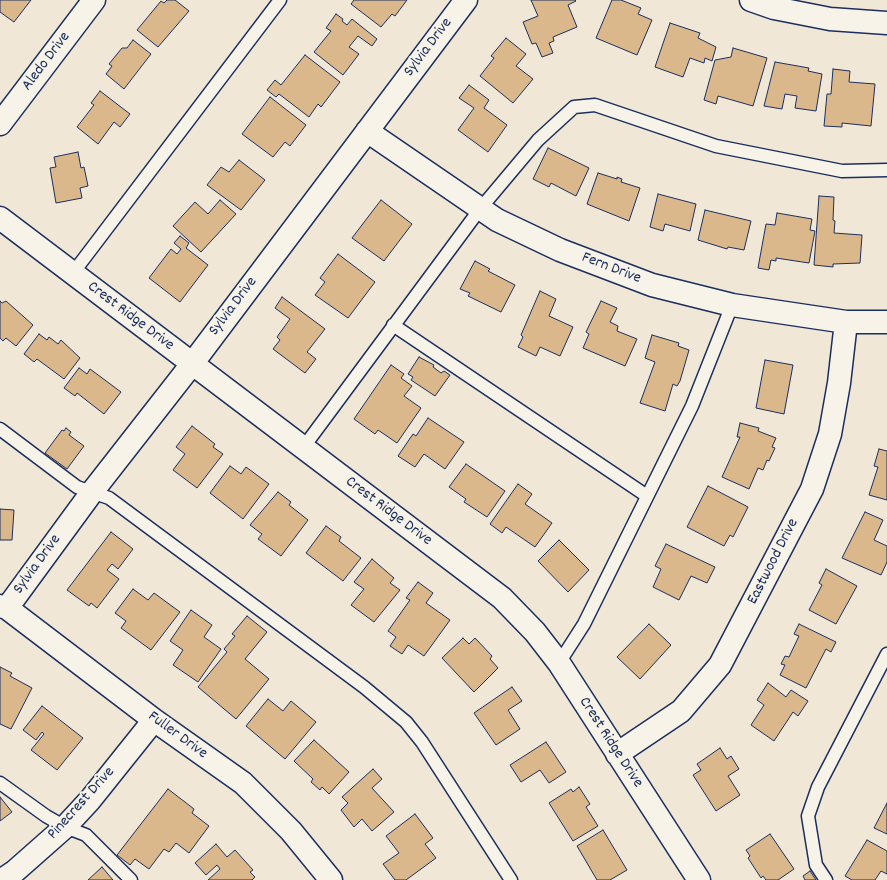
<!DOCTYPE html>
<style>
body{margin:0}
canvas{display:block;background:#f1e7d6}
</style>
<canvas width="887" height="880"></canvas>
<script>
const ctx = document.querySelector('canvas').getContext('2d');
ctx.lineJoin = 'round';
function fill(path, color) {
  ctx.fillStyle = color;
  ctx.fill(path, 'evenodd');
}
function poly(rows) {
  const path = new Path2D();
  for (const r of rows) {
    path.moveTo(r[0], r[1]);
    for (let i = 2; i < r.length; i += 2) path.lineTo(r[i], r[i + 1]);
  }
  return path;
}
function strokePath(path, color, width, dash) {
  ctx.strokeStyle = color;
  ctx.lineWidth = width;
  ctx.lineCap = dash ? 'butt' : 'round';
  ctx.setLineDash(dash || []);
  ctx.stroke(path);
}
function write(font, color, halo, rows, align = 'center') {
  ctx.font = font + ' Dekko,sans-serif';
  ctx.lineWidth = 4;
  ctx.setLineDash([]);
  ctx.textBaseline = 'middle';
  ctx.strokeStyle = halo;
  ctx.fillStyle = color;
  for (const [text, x, y, turn = 0] of rows) {
    ctx.save();
    ctx.translate(x, y);
    ctx.rotate((+turn || 0) * Math.PI / 180);
    ctx.textAlign = isNaN(turn) ? turn : align;
    if (halo) ctx.strokeText(text, 0, 0);
    ctx.fillText(text, 0, 0);
    ctx.restore();
  }
}
const building = poly([
 [0,0,31,0,14,22,0,12,0,0],
 [167,0,175,0,189,11,158,47,137,30,161,1,164,3,167,0],
 [354,0,407,0,395,16,392,14,381,27,351,4,354,0],
 [531,0,575,0,576,1,568,5,577,27,553,37,554,41,549,43,553,53,542,57,536,43,532,44,523,22,538,16,531,0],
 [612,0,621,0,641,8,638,14,652,20,637,55,596,38,612,0],
 [336,14,343,19,342,21,347,25,352,19,377,39,372,46,358,36,349,47,359,54,343,75,314,52,331,31,326,28,336,14],
 [670,23,700,33,698,38,716,47,712,61,705,58,704,63,690,58,683,77,655,67,670,23],
 [506,38,526,54,516,66,533,79,513,103,480,76,494,58,491,56,506,38],
 [133,40,151,54,124,89,106,74,112,66,109,64,122,48,127,48,133,40],
 [733,48,767,58,753,106,718,96,716,104,704,100,715,60,731,57,733,48],
 [305,55,340,82,321,107,318,104,309,117,279,94,276,97,267,90,275,80,281,85,305,55],
 [775,62,809,68,808,71,822,74,816,111,795,108,797,96,785,94,782,109,764,106,775,62],
 [833,69,850,71,849,82,875,84,871,126,842,123,842,127,824,126,827,94,831,94,833,69],
 [469,85,489,100,484,108,507,125,488,152,458,130,474,108,459,98,469,85],
 [100,91,130,114,120,127,114,122,98,144,77,127,94,105,91,103,100,91],
 [270,97,306,125,290,146,285,142,273,157,242,134,270,97],
 [548,148,589,168,576,196,551,183,549,187,533,179,548,148],
 [78,152,81,168,84,167,88,186,80,188,82,198,56,203,50,168,56,167,54,157,78,152],
 [239,160,265,180,241,210,207,185,221,167,229,172,239,160],
 [598,173,617,179,617,177,622,179,621,182,640,188,629,221,587,204,598,173],
 [658,194,696,204,690,231,665,224,663,231,650,227,658,194],
 [819,196,834,197,833,220,835,221,834,233,862,235,860,263,833,264,833,267,814,265,819,196],
 [220,200,236,214,201,252,173,226,195,202,208,214,220,200],
 [381,200,412,224,384,261,352,238,381,200],
 [705,210,751,221,744,250,728,247,727,249,698,240,705,210],
 [777,213,812,219,810,230,815,231,809,263,776,258,776,261,771,260,769,270,758,268,766,224,775,225,777,213],
 [180,236,189,243,186,248,208,265,180,302,149,278,171,249,177,254,181,249,174,243,180,236],
 [338,254,375,282,348,318,315,295,325,282,320,278,338,254],
 [475,261,490,269,488,271,515,285,501,312,468,296,470,293,460,289,475,261],
 [540,291,556,299,549,316,573,327,560,356,540,347,536,356,518,347,523,337,521,335,540,291],
 [282,297,325,329,307,352,316,359,305,373,273,349,280,340,277,337,290,319,275,308,282,297],
 [0,301,2,303,6,301,33,325,16,346,6,338,3,341,0,338,0,301],
 [601,301,617,308,610,322,618,326,617,331,637,339,625,366,583,348,589,334,586,332,601,301],
 [39,334,47,340,49,337,58,344,61,340,80,358,64,379,37,359,34,362,24,354,39,334],
 [652,335,679,343,678,346,689,350,680,381,677,386,673,384,665,411,640,403,655,362,645,358,652,335],
 [419,357,434,365,433,367,441,373,444,371,450,375,435,396,411,380,413,377,408,374,419,357],
 [765,360,793,365,784,414,756,408,765,360],
 [391,365,404,374,401,378,412,386,404,396,421,408,397,443,378,430,375,434,354,419,391,365],
 [79,368,87,374,90,369,121,392,104,414,77,393,75,396,64,388,79,368],
 [428,418,464,442,445,469,424,454,415,467,398,456,413,434,416,436,428,418],
 [740,423,759,428,758,431,776,438,772,447,775,448,769,461,767,460,763,470,758,468,749,489,722,477,740,437,737,437,740,423],
 [192,426,215,444,213,447,223,454,197,488,173,470,185,454,176,447,192,426],
 [66,428,71,432,69,435,84,446,67,469,45,453,62,430,64,431,66,428],
 [879,449,887,451,887,500,869,495,878,467,874,466,879,449],
 [466,464,505,491,487,517,464,502,466,499,449,487,466,464],
 [230,466,241,474,246,467,269,484,243,519,210,493,230,466],
 [518,484,532,494,525,504,552,523,535,547,506,527,502,533,490,524,518,484],
 [708,486,748,507,733,537,730,535,724,546,687,527,708,486],
 [278,492,291,502,289,505,308,520,281,556,258,539,262,534,250,525,278,492],
 [0,509,14,510,12,540,0,540,0,509],
 [865,512,883,520,874,540,887,546,887,562,881,575,842,558,865,512],
 [326,526,341,537,339,541,361,558,343,581,306,553,326,526],
 [111,532,133,549,118,569,112,564,107,570,119,579,97,608,91,603,89,606,67,590,111,532],
 [559,540,589,570,568,592,538,561,559,540],
 [666,544,715,567,707,583,691,576,679,600,653,587,661,569,655,566,666,544],
 [372,559,394,578,390,583,400,590,374,622,351,605,364,589,354,582,372,559],
 [826,569,857,586,836,624,809,610,822,585,819,583,826,569],
 [418,582,433,593,426,603,450,620,424,656,408,645,402,654,390,646,396,637,388,631,410,600,406,598,418,582],
 [133,589,148,600,154,593,180,612,151,650,121,628,126,621,115,613,133,589],
 [191,610,212,625,204,637,221,649,198,682,173,665,183,650,170,641,191,610],
 [247,616,267,632,245,659,269,679,236,719,198,687,227,652,224,649,235,636,232,634,247,616],
 [649,624,671,645,640,679,617,657,649,624],
 [799,624,836,642,831,652,826,649,806,688,780,675,785,665,781,664,785,656,789,657,799,636,794,634,799,624],
 [463,638,469,644,475,638,492,656,490,659,498,668,474,692,442,658,463,638],
 [0,667,12,673,10,676,32,688,11,729,0,724,0,667],
 [768,683,786,697,791,690,808,701,798,716,793,712,774,741,751,725,764,705,757,700,768,683],
 [512,687,522,701,508,710,520,729,496,745,474,713,512,687],
 [268,699,283,711,291,701,316,722,285,759,246,726,268,699],
 [42,706,83,738,57,770,31,750,44,734,42,732,36,740,23,730,42,706],
 [314,740,349,772,329,794,322,787,320,790,311,782,313,779,294,761,314,740],
 [546,742,566,772,549,783,540,770,521,782,510,765,546,742],
 [720,748,727,759,731,756,739,769,728,776,740,795,716,811,693,775,701,770,697,764,720,748],
 [373,769,382,779,372,788,394,812,372,831,362,819,354,827,341,810,348,803,342,797,373,769],
 [579,787,590,804,586,807,598,826,573,841,549,803,571,789,573,792,579,787],
 [168,789,194,809,192,813,209,826,189,853,176,843,169,852,164,849,149,869,135,859,130,865,117,855,168,789],
 [0,797,12,812,0,821,0,797],
 [887,803,887,834,874,828,887,803],
 [415,814,433,838,425,844,436,858,406,880,395,880,383,864,399,853,386,836,415,814],
 [603,830,627,870,610,880,597,880,577,846,603,830],
 [770,834,794,869,778,880,766,880,763,876,761,878,748,858,750,856,746,850,770,834],
 [867,840,887,851,887,874,881,871,875,880,852,880,845,876,867,840],
 [216,844,227,857,235,850,253,870,250,872,255,877,252,880,208,880,220,869,217,865,206,875,195,863,216,844],
 [102,867,113,880,88,880,102,867],
 [810,871,816,880,805,880,803,876,810,871]
]);
fill(building, '#dab88c');
strokePath(building, '#1b2f5e', 1);
const lane = poly([
 [73,273,280,0],
 [393,325,647,496],
 [0,429,77,487,109,498,364,687,406,722,422,742,511,880],
 [303,448,480,209,538,140,574,107,595,105,716,146,842,171,887,170],
 [559,663,584,624,692,406,732,305],
 [0,783,46,816,65,827,86,835,131,880],
 [826,880,816,865,808,816,818,787,887,654]
]);
const street = poly([
 [751,0,774,8,830,19,887,23],
 [0,124,94,0],
 [367,131,497,220,560,250,652,285,732,305,846,322,887,322],
 [0,218,502,598,535,632,559,663,699,880],
 [0,606,7,608,154,720,243,783,291,831,331,880],
 [7,608,92,492,192,364,466,0],
 [617,754,681,711,720,665,812,489,830,434,839,383,846,322],
 [2,880,14,872,65,827,90,800,154,720]
]);
strokePath(lane, '#1b2f5e', 15);
strokePath(street, '#1b2f5e', 25);
strokePath(lane, '#f7f3e8', 12);
strokePath(street, '#f7f3e8', 22);
write('16px', '#1b2f5e', '#f7f3e8', [
 ["Sylvia Drive",429,48,-53],
 ["Aledo Drive",47,62,-53],
 ["Fern Drive",611,269,21],
 ["Sylvia Drive",234,307,-53],
 ["Crest Ridge Drive",130,317,37],
 ["Crest Ridge Drive",388,512,37],
 ["Eastwood Drive",774,562,-63],
 ["Sylvia Drive",38,565,-54],
 ["Fuller Drive",177,736,36],
 ["Crest Ridge Drive",610,743,57],
 ["Pinecrest Drive",82,804,-48]
]);
</script>
